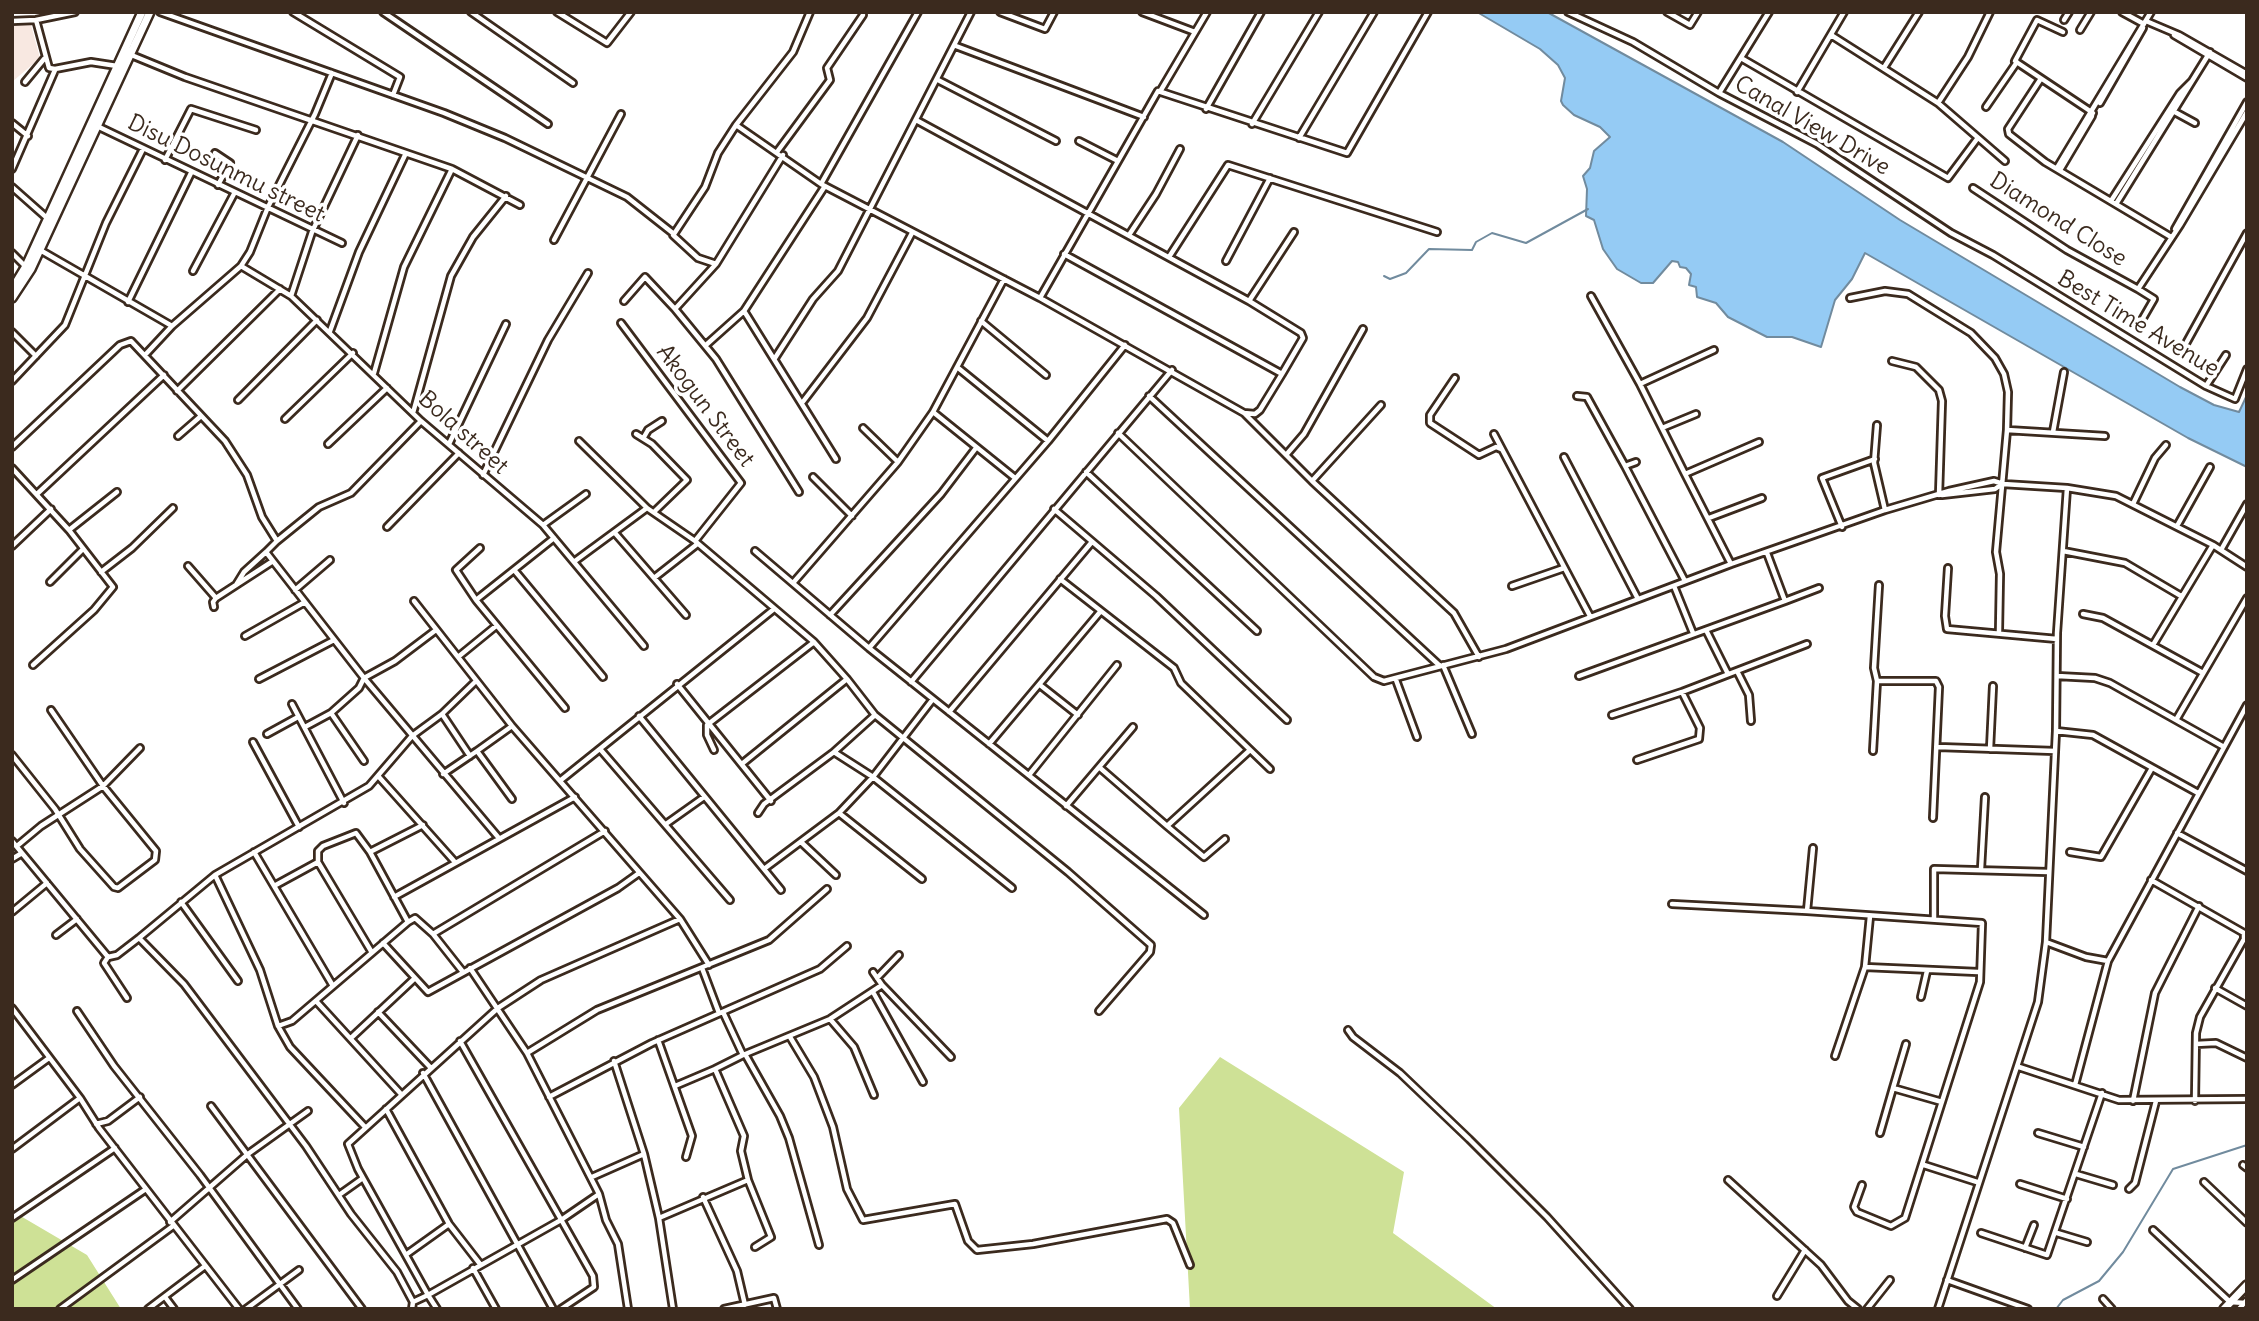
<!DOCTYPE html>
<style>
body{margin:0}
#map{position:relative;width:2259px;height:1321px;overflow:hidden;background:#fff;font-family:Delius,sans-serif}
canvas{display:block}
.frame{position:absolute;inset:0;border:14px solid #3b2a1e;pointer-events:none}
</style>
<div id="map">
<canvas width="2259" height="1321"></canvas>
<div class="frame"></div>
</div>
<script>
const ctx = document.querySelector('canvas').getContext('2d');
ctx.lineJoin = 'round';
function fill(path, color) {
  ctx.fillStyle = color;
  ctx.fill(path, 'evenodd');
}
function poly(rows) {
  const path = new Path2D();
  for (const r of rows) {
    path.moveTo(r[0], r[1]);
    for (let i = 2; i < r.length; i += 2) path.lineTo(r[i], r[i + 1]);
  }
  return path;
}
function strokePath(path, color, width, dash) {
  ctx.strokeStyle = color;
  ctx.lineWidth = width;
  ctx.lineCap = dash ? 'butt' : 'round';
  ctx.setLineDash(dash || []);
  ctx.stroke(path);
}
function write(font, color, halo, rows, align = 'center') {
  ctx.font = font + ' Delius,sans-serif';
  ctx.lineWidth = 7;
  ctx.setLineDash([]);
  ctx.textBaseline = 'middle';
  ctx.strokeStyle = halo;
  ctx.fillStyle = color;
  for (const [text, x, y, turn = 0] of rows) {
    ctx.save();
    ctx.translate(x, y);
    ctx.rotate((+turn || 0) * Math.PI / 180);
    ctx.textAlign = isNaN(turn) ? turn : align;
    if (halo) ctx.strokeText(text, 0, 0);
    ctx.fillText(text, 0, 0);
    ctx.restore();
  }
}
fill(poly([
 [12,24,31,25,40,58,12,82]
]), '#f8e8e1');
fill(poly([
 [1220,1057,1404,1172,1393,1233,1497,1309,1190,1309,1179,1108],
 [12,1211,87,1255,121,1309,12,1309]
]), '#cee196');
const water = poly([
 [1477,12,1547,12,1783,142,1900,220,2180,387,2214,405,2239,412,2247,395,2247,467,2188,438,1865,253,1852,279,1835,300,1821,347,1792,337,1767,337,1728,317,1716,303,1697,297,1696,287,1689,285,1691,274,1686,268,1680,267,1678,262,1672,261,1653,283,1641,283,1617,269,1603,249,1594,220,1586,216,1587,189,1583,176,1590,168,1594,151,1610,137,1600,127,1574,115,1563,105,1561,101,1565,78,1558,65,1540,49,1477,12]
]);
fill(water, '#95cbf4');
strokePath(water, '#718b9e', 2);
strokePath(poly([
 [1384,276,1390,279,1406,273,1429,249,1472,250,1476,242,1492,233,1526,243,1588,209],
 [2056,1309,2063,1300,2099,1281,2123,1252,2173,1169,2247,1145]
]), '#718b9e', 2);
const street = poly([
 [160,12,444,113,505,138,627,197,674,234,705,187,718,153,736,125,821,184,1040,298,1244,413,1255,414,1260,410,1282,374,1064,254],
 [293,12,400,77,393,95],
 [383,12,548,124],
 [471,12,573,83],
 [557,12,607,43,631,12],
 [1000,12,1045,29,1054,12],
 [1142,12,1195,32],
 [1568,12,1633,42,1719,93,1817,144,1951,233,1993,255,2206,386,2235,399,2247,369],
 [1667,12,1690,25,1698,12],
 [2122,12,2144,24],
 [36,20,49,68,55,69,91,62,117,66],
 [2064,20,2069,12],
 [12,21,36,20,75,12],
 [2146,21,2179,35,2247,74],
 [2080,30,2091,12],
 [2063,32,2037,20,2015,61,2093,113],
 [1831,35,1938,103,1968,57,1990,12],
 [2174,35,2247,78],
 [956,46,1144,117],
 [129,54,185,77,452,169,520,205],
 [1741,58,1948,178,1977,139],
 [1885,66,1919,12],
 [938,80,1056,141],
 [2040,80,2008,129,2009,134,2045,162,2171,237],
 [25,82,44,59],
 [1161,90,1207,12],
 [1797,92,1844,12],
 [1719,93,1769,12],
 [1938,103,2005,161],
 [2100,103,2143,28],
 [1986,107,2017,62],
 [1206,109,1261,12],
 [2173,111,2195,123],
 [916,120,1249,301,1301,333,1303,338,1282,374],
 [12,123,28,136],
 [1252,124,1319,12],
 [736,125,793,52,810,12],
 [97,126,342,243],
 [1299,138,1374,12],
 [1079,141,1118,161],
 [777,152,830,80,827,68,863,15],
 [215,153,230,163,218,185],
 [165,160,191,109,256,130],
 [2057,168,2151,12],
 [12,169,55,70],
 [2060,170,2092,116],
 [821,184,918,12],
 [825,186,744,311,836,459],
 [12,187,47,218],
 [1973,188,2067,250,2138,289,2180,225,2247,112],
 [2111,201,2180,93,2192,81],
 [2116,204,2210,52],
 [2175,229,2247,102],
 [673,235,698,258,716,264,783,155],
 [1129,235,1156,194,1180,149],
 [554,240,621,114],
 [40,250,172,326],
 [12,253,25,266],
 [1169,257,1228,165,1437,232],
 [1226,261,1270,178],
 [716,264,675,309,716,359,799,492],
 [241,266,291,296,421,421,543,525,644,646],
 [193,271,235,192],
 [2138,289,2154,299,2139,325],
 [291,296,312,232,358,135],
 [1591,296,1640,384],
 [1040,298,1158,91,1347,153,1428,12],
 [1850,298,1885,291,1908,294,1971,333,1995,358,2004,374,2008,392,2007,430,1996,552,2000,574,1999,631],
 [624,301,645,277,675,309],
 [1249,301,1294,232],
 [128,302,191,173],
 [981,321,1046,375],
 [621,323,741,483,695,541],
 [330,331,359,252,406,153],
 [12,332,36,356],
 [706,345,744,311],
 [2184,347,2247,233],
 [145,355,172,326,241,266,250,252,268,207,315,114,332,73],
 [775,358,813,299,838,271,971,12],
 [1892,361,1916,367,1939,390,1942,401,1939,495],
 [957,367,1048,441],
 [374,373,404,267,452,169],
 [1455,378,1430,415,1430,423,1479,455,1496,447,1501,449],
 [12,381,65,325,106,223,143,149],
 [2206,386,2226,355],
 [177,391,280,289],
 [1149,396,1440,666],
 [1577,396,1587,397,1625,466],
 [238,400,317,320],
 [802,403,867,318,912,233],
 [933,412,1015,478],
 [413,413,451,276,473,237,506,196],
 [1245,414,1312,481,1454,613,1479,657],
 [285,419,353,353],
 [1877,425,1874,463,1885,510],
 [1662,428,1696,414],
 [2007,430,2105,436],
 [2053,432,2064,372],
 [1118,433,1374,677,1384,681,1506,649,1731,564,1885,510,1949,491,1994,481,2003,484,2067,488,2057,633,2056,731,2046,942,2038,1002,1938,1309],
 [636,434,652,444,687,480,655,511],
 [1494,434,1590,616],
 [178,436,201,416],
 [644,437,648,430,662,421],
 [579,441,647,508,695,541,814,642,847,679],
 [328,444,387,388],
 [449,444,506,324],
 [12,447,120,345,131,341,225,441,247,475,262,517,277,541,266,552,364,678,498,837],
 [1286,455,1304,434,1363,329],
 [1564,457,1638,599],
 [898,462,933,412,1004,279],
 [1636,462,1625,466,1685,581],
 [12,468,69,530,113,587,94,610,33,665],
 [1086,472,1257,631],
 [1685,474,1640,384,1714,350],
 [483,475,548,340,588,273],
 [813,477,852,516],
 [1312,481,1381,405],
 [2067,488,2116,496,2213,545],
 [37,494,164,375],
 [1942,495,1995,489,2002,484],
 [2133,504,2155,458,2166,445],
 [1054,509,1156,596,1287,720],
 [1709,518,1762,498],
 [543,525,586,494],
 [2177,526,2210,467],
 [387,527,459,453],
 [1842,527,1822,478,1875,459],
 [69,530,117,492],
 [615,533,686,615],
 [554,538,476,600,565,708],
 [277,541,319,507,351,493,421,421],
 [12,546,51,509],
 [2221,550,2247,504],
 [755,551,869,648,1204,915],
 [2063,551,2125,563,2181,596],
 [575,561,647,508],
 [1731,564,1685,474,1759,442],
 [188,566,216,598],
 [1948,568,1945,616,1947,629,2057,639],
 [515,571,603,677],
 [101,572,132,548,173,508],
 [654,578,696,545],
 [1060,579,1174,668,1181,683,1270,769],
 [50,582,83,549],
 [793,583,898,462,863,428],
 [236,585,244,572,266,552],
 [1879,585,1874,668,1877,681,1936,681,1939,687,1933,818],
 [1512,586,1564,568],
 [1674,586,1693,633],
 [295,590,330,560],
 [476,600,456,570,480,548],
 [414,601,512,726,680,919,709,965],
 [1785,601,1819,588],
 [214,607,213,602,216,598,273,561],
 [2083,614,2103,618,2203,673],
 [830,615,941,494,976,448],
 [1706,630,1728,674],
 [245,636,305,602],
 [2153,645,2213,545,2247,567],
 [869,648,1048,441,1125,345],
 [458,657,496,626],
 [1443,665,1472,734],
 [1737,671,1749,695,1751,721],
 [1579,676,1785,601,1767,553],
 [2057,676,2095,678,2110,683,2224,747],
 [259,679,334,640],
 [1396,680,1417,737],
 [911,682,1172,370],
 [677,684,771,801],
 [1040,685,1078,715],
 [292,704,344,803],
 [949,712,1091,543],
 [331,713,364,761],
 [442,714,470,756],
 [1612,715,1682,692,1807,644],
 [639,716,781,890],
 [2176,720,2247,598],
 [305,727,331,713,359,688,364,678,395,661,436,630],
 [2056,731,2093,735,2198,793],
 [267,734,298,717],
 [253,742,299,827],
 [989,744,1100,612],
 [1938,747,2055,751],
 [600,749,730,900],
 [1990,749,1993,686],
 [714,750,707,735,707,725,814,642],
 [477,751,512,726],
 [1873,751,1877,681],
 [834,752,875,715],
 [12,755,55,809,80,849,114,887,118,888,155,860,156,851,103,786,51,710],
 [1637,760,1699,739,1700,728,1682,692],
 [743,763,847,679,875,715,1068,872,1151,945,1150,952,1099,1011],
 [1099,767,1167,826,1250,750],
 [443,774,477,751,512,799],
 [1029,775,1117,665],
 [379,777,454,861],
 [561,780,774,609],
 [1066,806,1133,727],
 [758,813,764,804,834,752,873,777,1012,888],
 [666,824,704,797],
 [1167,826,1204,857,1225,839],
 [2177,833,2247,871],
 [12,841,108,957],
 [801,842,836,875],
 [17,846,41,826,103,786,140,748],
 [1813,848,1807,911,1982,923,1980,982,1905,1218,1891,1226,1857,1212,1854,1207,1862,1185],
 [254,852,333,986,292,1021,278,1026],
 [370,852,423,825],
 [2070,852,2101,857,2152,768],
 [12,859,22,853],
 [318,862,371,951],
 [764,869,839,813],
 [1981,869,1985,797],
 [215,875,260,970,278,1026,290,1047,365,1127],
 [922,879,839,813,873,777,933,699],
 [2151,880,2244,933,2244,939,2200,1017,2196,1033,2195,1101],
 [274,886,318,862,318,851,323,846,356,833,370,852,408,922,415,918,433,934,463,972],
 [394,897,575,797],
 [181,902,238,981],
 [1672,904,1807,911],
 [12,912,47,883],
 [1934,919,1934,869,2048,872],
 [433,934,605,831],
 [56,935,77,919],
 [139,938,184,984,306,1146,351,1214,397,1272,413,1302],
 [2046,942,2086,957,2108,961],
 [383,943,428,992,618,888,639,873],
 [1865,967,1870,916],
 [702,968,719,1013],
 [873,972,882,985],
 [877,978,899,955],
 [333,986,408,922],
 [2215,988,2247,1006],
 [873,992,923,1082],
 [1921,997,1927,971],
 [127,998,104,963,108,957,117,955,139,938,215,875,369,786,412,736,442,714,476,681],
 [316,1001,401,1094],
 [12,1008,80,1098,99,1128,239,1309],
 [77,1011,114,1066,200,1175,298,1309],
 [378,1012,430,1067],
 [723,1012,743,1055,830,1019,882,985,951,1057],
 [830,1019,854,1047,874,1095],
 [1348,1030,1353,1037,1400,1073,1469,1139,1547,1217,1630,1309],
 [790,1037,814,1077,833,1127,847,1189,863,1220,955,1204,968,1241,977,1250,1033,1244,1167,1219,1173,1223,1190,1265],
 [351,1038,414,979],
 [658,1040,692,1136,686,1157],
 [460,1041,593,1276,594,1287,561,1309],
 [1906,1044,1893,1088,1942,1102],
 [2196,1044,2216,1043,2247,1058],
 [527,1053,597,1010,769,940,827,889],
 [745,1054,780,1116,789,1138,819,1245],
 [743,1055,715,1069,744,1136,741,1151,748,1180],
 [1835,1056,1865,967,1978,972],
 [614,1061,644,1154,659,1218,673,1309],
 [2019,1067,2119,1100,2247,1099],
 [423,1073,553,1309],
 [12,1085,49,1058],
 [2075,1085,2108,961,2247,705],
 [675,1086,715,1069],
 [549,1097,652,1043,820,969,847,946],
 [2133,1101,2155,993,2199,906],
 [211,1106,362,1309],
 [386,1109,449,1224,480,1264],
 [96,1124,108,1121,140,1097],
 [1880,1133,1893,1088],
 [2038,1133,2084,1147],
 [12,1149,80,1098],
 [1924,1165,1977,1182],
 [2243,1165,2247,1168],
 [2076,1174,2113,1185],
 [592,1177,644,1154],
 [1728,1180,1821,1265,1848,1301,1858,1309],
 [2204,1182,2247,1223],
 [2020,1184,2067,1199],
 [2129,1189,2135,1183,2156,1101],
 [599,1194,606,1220,618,1244,628,1309],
 [339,1195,363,1178],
 [703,1197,737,1271,745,1305],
 [12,1218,115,1148],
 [659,1218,748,1180,771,1237,755,1247],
 [170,1222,248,1154,308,1111],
 [2153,1230,2230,1302,2245,1303],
 [1981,1233,2047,1255,2102,1093],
 [2057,1233,2087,1242],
 [2025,1248,2034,1225],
 [407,1254,449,1224],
 [473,1268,496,1309],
 [12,1280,146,1189],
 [1947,1280,2028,1309],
 [1777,1296,1805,1250],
 [165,1297,174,1309],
 [2103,1299,2112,1309],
 [60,1309,173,1226],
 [148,1309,205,1266],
 [246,1309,299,1270],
 [412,1309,413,1302,428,1295,358,1169,348,1144,498,1008,541,980,680,919],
 [437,1309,428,1295,561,1220,599,1194,527,1053,470,968],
 [724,1309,774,1298,777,1309],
 [1867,1309,1890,1280],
 [2239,1309,2246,1301]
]);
const secondary = poly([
 [12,289,26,266,142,12],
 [12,298,31,269,150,12],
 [2224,1309,2247,1285]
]);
strokePath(street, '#3b2a1e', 10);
strokePath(secondary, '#3b2a1e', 12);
strokePath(street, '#fff', 4.5);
strokePath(secondary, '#fff', 7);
write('23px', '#3b2a1e', '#fff', [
 ["Canal View Drive",1812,126,30],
 ["Disu Dosunmu street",226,169,26],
 ["Diamond Close",2058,220,32],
 ["Best Time Avenue",2138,324,31],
 ["Akogun Street",705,406,53],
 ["Bola street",463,433,42]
]);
</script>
